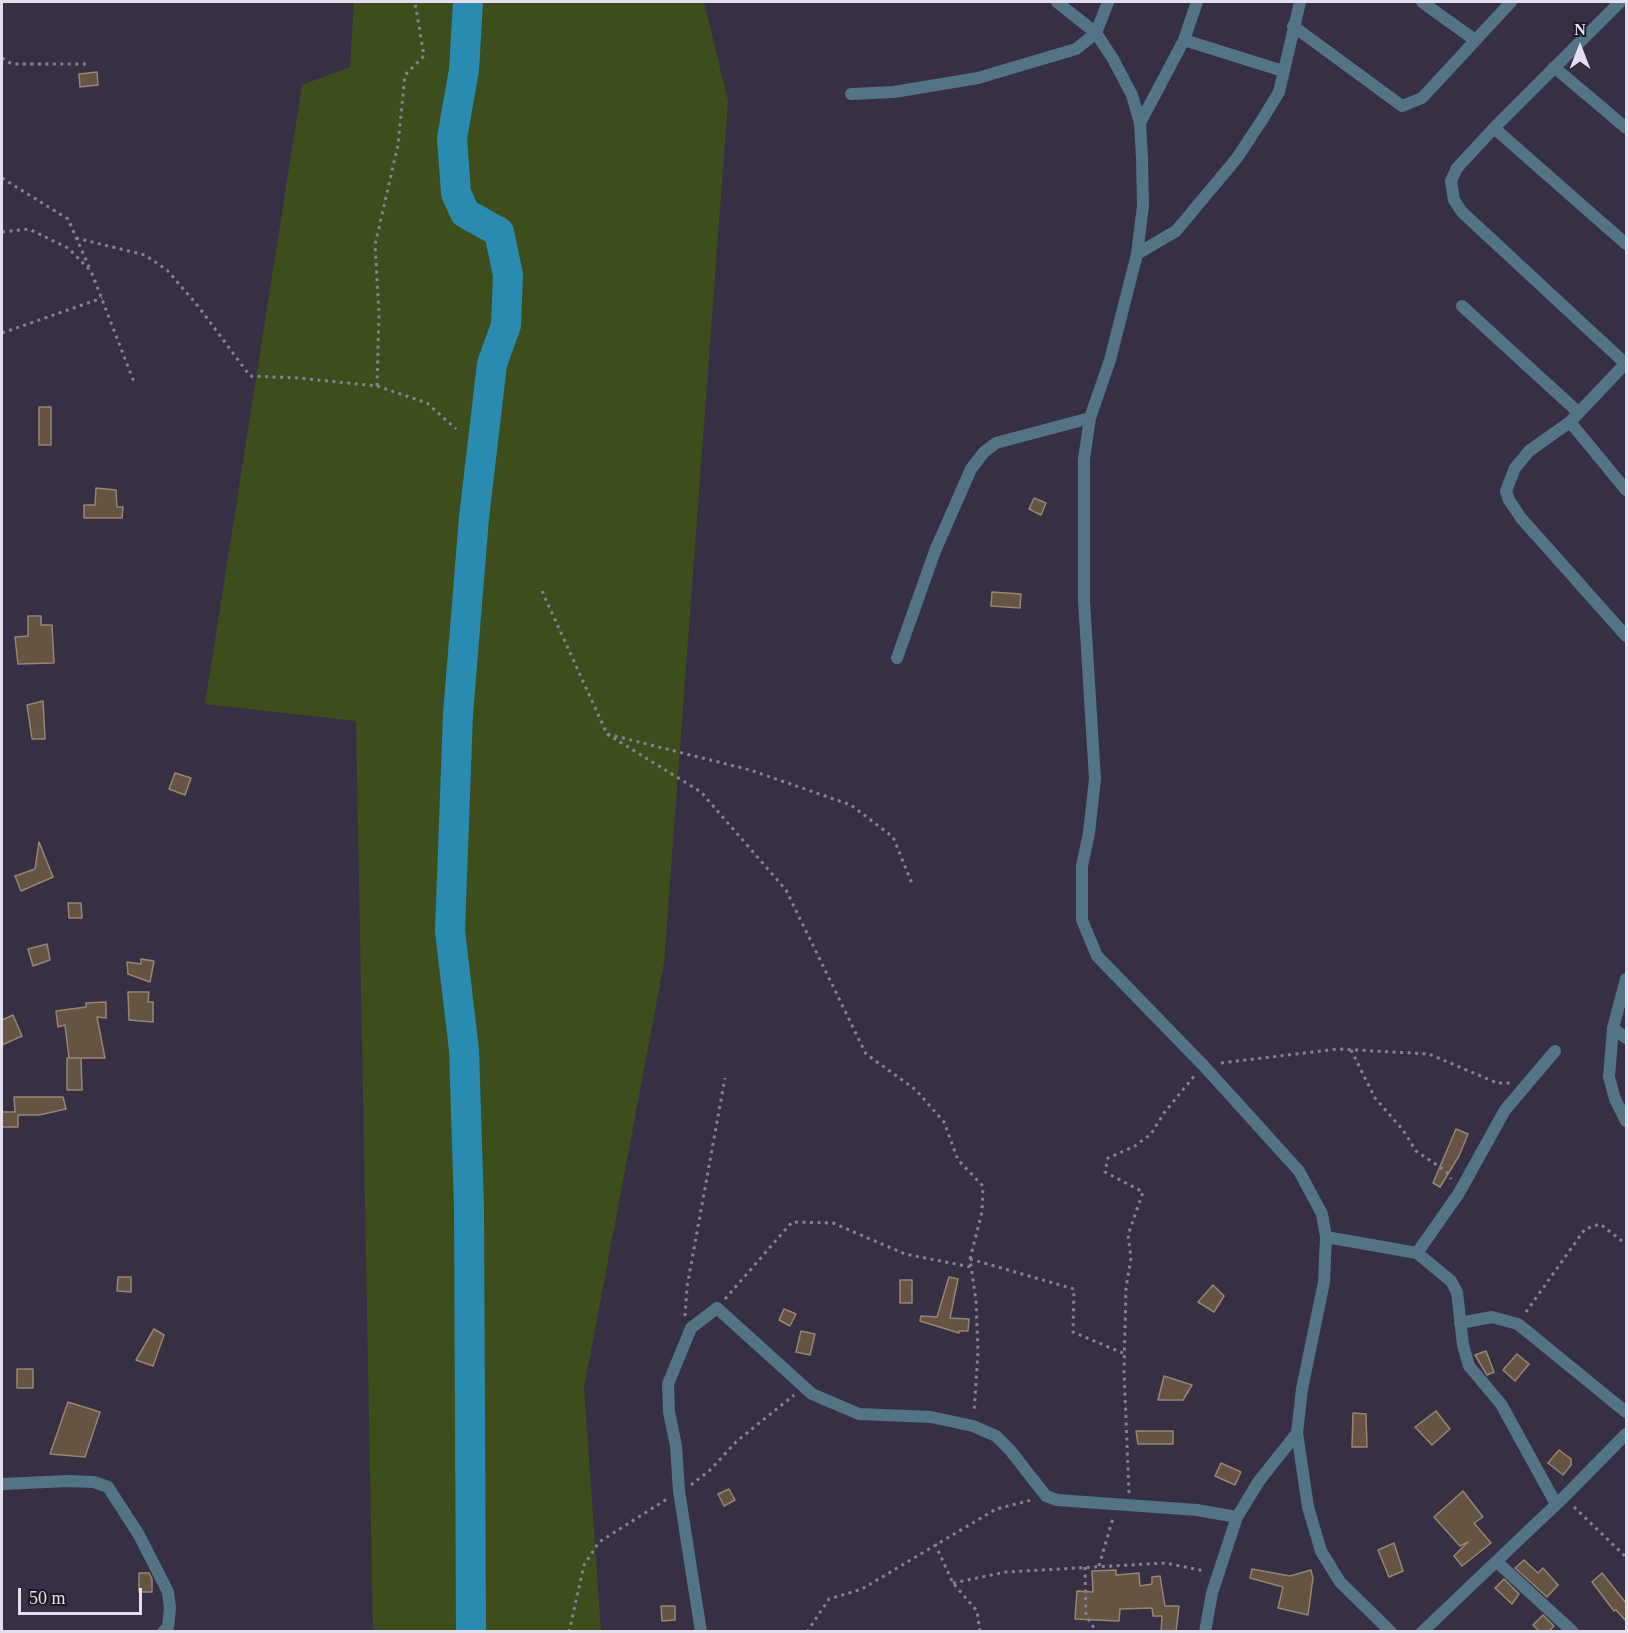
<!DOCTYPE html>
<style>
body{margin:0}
#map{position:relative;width:1628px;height:1633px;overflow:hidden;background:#373044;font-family:Georgia,serif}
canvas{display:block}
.frame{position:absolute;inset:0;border:3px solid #e3dfec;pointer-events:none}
.north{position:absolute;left:1550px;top:18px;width:60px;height:60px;-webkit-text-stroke:4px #1d1a23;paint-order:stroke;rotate:0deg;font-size:16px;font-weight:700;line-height:24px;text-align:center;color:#e3dfec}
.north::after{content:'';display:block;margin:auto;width:21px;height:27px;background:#e3dfec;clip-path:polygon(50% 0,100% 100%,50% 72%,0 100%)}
.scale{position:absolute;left:18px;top:1588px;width:124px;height:27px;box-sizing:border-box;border:3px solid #e3dfec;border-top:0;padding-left:8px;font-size:18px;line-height:21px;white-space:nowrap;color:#e3dfec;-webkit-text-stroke:4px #1d1a23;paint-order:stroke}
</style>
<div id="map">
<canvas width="1628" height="1633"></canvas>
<div class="frame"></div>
<div class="north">N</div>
<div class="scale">50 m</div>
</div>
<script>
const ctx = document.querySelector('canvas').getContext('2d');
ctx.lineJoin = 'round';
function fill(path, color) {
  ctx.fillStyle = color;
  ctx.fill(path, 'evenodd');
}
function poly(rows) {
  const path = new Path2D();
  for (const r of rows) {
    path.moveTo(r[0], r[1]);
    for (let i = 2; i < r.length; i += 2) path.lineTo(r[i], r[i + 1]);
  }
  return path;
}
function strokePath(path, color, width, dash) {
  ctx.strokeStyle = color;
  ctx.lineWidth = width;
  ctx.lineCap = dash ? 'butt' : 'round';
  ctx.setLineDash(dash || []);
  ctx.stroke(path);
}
fill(poly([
 [354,2,704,2,728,101,664,963,584,1388,601,1631,373,1631,356,721,205,704,302,85,350,67]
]), '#3d4e1c');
strokePath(poly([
 [468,2,464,70,452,138,456,193,465,213,499,232,508,275,506,325,492,364,474,518,458,714,450,931,464,1050,469,1207,471,1632]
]), '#2a8bb1', 30);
const building = poly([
 [97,72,98,85,80,87,79,74,97,72],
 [39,407,51,407,51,445,39,445,39,407],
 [96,488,116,490,117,507,123,507,122,518,84,518,84,505,95,505,96,488],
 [1034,498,1046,503,1041,515,1029,509,1034,498],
 [992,592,1021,594,1020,608,991,606,992,592],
 [28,616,41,616,41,625,52,625,54,663,18,664,15,637,28,636,28,616],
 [43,701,45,739,32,739,27,705,43,701],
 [175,773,191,778,185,795,169,789,175,773],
 [39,842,53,877,21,891,15,876,35,869,39,842],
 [68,903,81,903,82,918,69,918,68,903],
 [47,944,50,960,33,966,28,949,47,944],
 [141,959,154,961,150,982,128,974,127,962,141,964,141,959],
 [128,992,149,992,148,1002,153,1002,153,1022,129,1020,128,992],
 [106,1002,106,1018,97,1017,105,1058,69,1058,65,1025,58,1027,56,1011,86,1007,86,1003,106,1002],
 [13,1015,22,1036,2,1045,2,1020,13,1015],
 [67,1058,81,1058,82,1090,67,1090,67,1058],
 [14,1097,63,1097,66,1109,39,1115,18,1115,18,1127,2,1127,2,1112,15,1112,14,1097],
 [1456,1129,1468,1134,1459,1156,1440,1187,1433,1183,1456,1129],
 [118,1277,131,1277,131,1292,117,1291,118,1277],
 [949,1277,958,1279,950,1318,969,1319,968,1331,959,1331,959,1333,920,1321,921,1316,937,1317,949,1277],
 [900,1280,912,1280,912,1303,900,1303,900,1280],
 [1213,1285,1224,1296,1214,1312,1198,1302,1213,1285],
 [784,1309,796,1314,790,1326,779,1320,784,1309],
 [154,1329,164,1335,153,1366,136,1360,154,1329],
 [801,1331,815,1334,810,1355,796,1352,801,1331],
 [1486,1351,1494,1372,1487,1375,1475,1355,1486,1351],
 [1517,1354,1529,1364,1515,1381,1503,1370,1517,1354],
 [17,1369,33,1369,33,1388,17,1388,17,1369],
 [1164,1376,1192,1385,1183,1400,1158,1400,1164,1376],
 [68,1402,100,1412,85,1457,50,1454,68,1402],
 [1436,1411,1450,1429,1432,1445,1415,1427,1436,1411],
 [1353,1413,1366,1414,1367,1447,1352,1447,1353,1413],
 [1136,1431,1173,1431,1173,1444,1138,1444,1136,1431],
 [1559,1450,1571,1459,1571,1465,1563,1475,1548,1463,1559,1450],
 [1221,1463,1241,1472,1235,1485,1215,1476,1221,1463],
 [729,1489,735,1500,724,1506,718,1494,729,1489],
 [1463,1491,1483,1517,1474,1523,1491,1543,1462,1566,1454,1556,1468,1542,1460,1546,1434,1517,1463,1491],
 [1394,1543,1403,1571,1389,1577,1378,1550,1394,1543],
 [1524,1560,1538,1573,1543,1568,1558,1585,1547,1597,1515,1568,1524,1560],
 [1252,1569,1290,1576,1311,1570,1313,1578,1308,1615,1278,1608,1283,1587,1250,1578,1252,1569],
 [1116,1570,1116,1575,1139,1573,1140,1586,1152,1584,1152,1577,1160,1576,1165,1606,1179,1606,1176,1632,1161,1632,1162,1616,1153,1616,1152,1608,1120,1609,1119,1621,1075,1619,1077,1591,1093,1592,1092,1571,1116,1570],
 [139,1573,149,1573,152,1579,152,1592,139,1592,139,1573],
 [1602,1573,1626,1603,1626,1621,1616,1610,1614,1611,1592,1582,1602,1573],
 [1504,1579,1519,1594,1512,1604,1495,1588,1504,1579],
 [661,1606,675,1606,675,1620,662,1621,661,1606],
 [1543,1615,1554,1626,1548,1632,1540,1632,1533,1625,1543,1615]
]);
fill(building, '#655442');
strokePath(building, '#978571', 1.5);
strokePath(poly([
 [2,58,12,64,88,64],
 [2,178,68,219,90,269],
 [2,232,29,229,68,248,91,271,134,382],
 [76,238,145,255,167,270,198,306,250,376,299,378,377,386,427,403,456,429],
 [2,333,102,298],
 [377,386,379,313,375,245,398,145,405,75,424,56,415,2],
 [542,591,607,734,750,770,851,805,893,837,913,886],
 [607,734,701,792,786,890,866,1054,916,1090,944,1122,958,1160,983,1186,982,1212,970,1259,976,1301,978,1352,974,1413],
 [1351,1050,1375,1098,1403,1130,1416,1151,1446,1171,1451,1179],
 [1221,1063,1338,1049,1429,1054,1497,1083,1511,1083],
 [970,1259,1074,1289,1073,1332,1125,1354],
 [725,1299,792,1222,833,1223,905,1254,971,1267],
 [1526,1312,1585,1229,1600,1224,1626,1244],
 [685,1316,687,1287,725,1078],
 [691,1485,710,1470,737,1441,794,1395],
 [1129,1493,1124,1370,1126,1288,1131,1258,1128,1235,1143,1192,1105,1172,1108,1158,1135,1146,1151,1134,1164,1113,1195,1075],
 [1574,1507,1626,1557],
 [935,1544,953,1583,977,1611,980,1632],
 [1099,1566,1113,1518],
 [1085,1567,1086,1616,1097,1632],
 [953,1583,1006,1572,1165,1563,1205,1571],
 [569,1632,584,1565,599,1542,667,1499],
 [807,1632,829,1599,862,1589,996,1509,1032,1500]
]), '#868091', 3, [3, 4.5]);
strokePath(poly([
 [1057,2,1096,33,1113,59,1132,95,1140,123,1142,158,1143,206,1137,254,1110,360,1090,418,1084,459,1084,601,1095,779,1089,833,1082,866,1082,920,1097,956,1203,1065,1299,1171,1322,1214,1326,1237,1324,1282,1302,1389,1297,1433,1308,1507,1321,1551,1340,1582,1391,1632],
 [1422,2,1475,40],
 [1620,2,1494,128,1457,168,1451,181,1454,200,1462,212,1626,364],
 [1293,26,1402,106,1422,98,1511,2],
 [1184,40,1283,71],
 [1554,67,1626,128],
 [851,94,894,92,978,78,1076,49,1096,33,1108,2],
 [1140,123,1184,40,1197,2],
 [1494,128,1626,244],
 [1137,254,1176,231,1237,158,1262,120,1279,92,1300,2],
 [1462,306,1579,413],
 [1626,363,1570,422,1626,490],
 [1570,422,1529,451,1515,468,1506,491,1509,500,1521,518,1626,636],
 [897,658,935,551,971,469,984,452,996,443,1090,418],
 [1626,979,1613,1028,1609,1077,1615,1099,1626,1121],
 [1613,1028,1626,1038],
 [1326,1237,1417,1253,1451,1281,1457,1292,1463,1345,1469,1366,1501,1404,1556,1504],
 [1417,1253,1459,1193,1505,1110,1555,1051],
 [1460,1323,1492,1317,1518,1324,1626,1412],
 [2,1484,69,1481,94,1482,108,1487,139,1535,168,1592,170,1608,168,1627,163,1632],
 [1497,1562,1573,1632],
 [701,1632,679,1491,676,1446,669,1412,668,1384,691,1328,717,1308,812,1394,859,1414,931,1417,973,1426,996,1436,1010,1450,1046,1496,1057,1500,1197,1510,1237,1517],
 [1205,1632,1212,1593,1237,1517,1259,1481,1297,1433],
 [1422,1632,1564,1497,1626,1434]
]), '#527484', 12);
</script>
